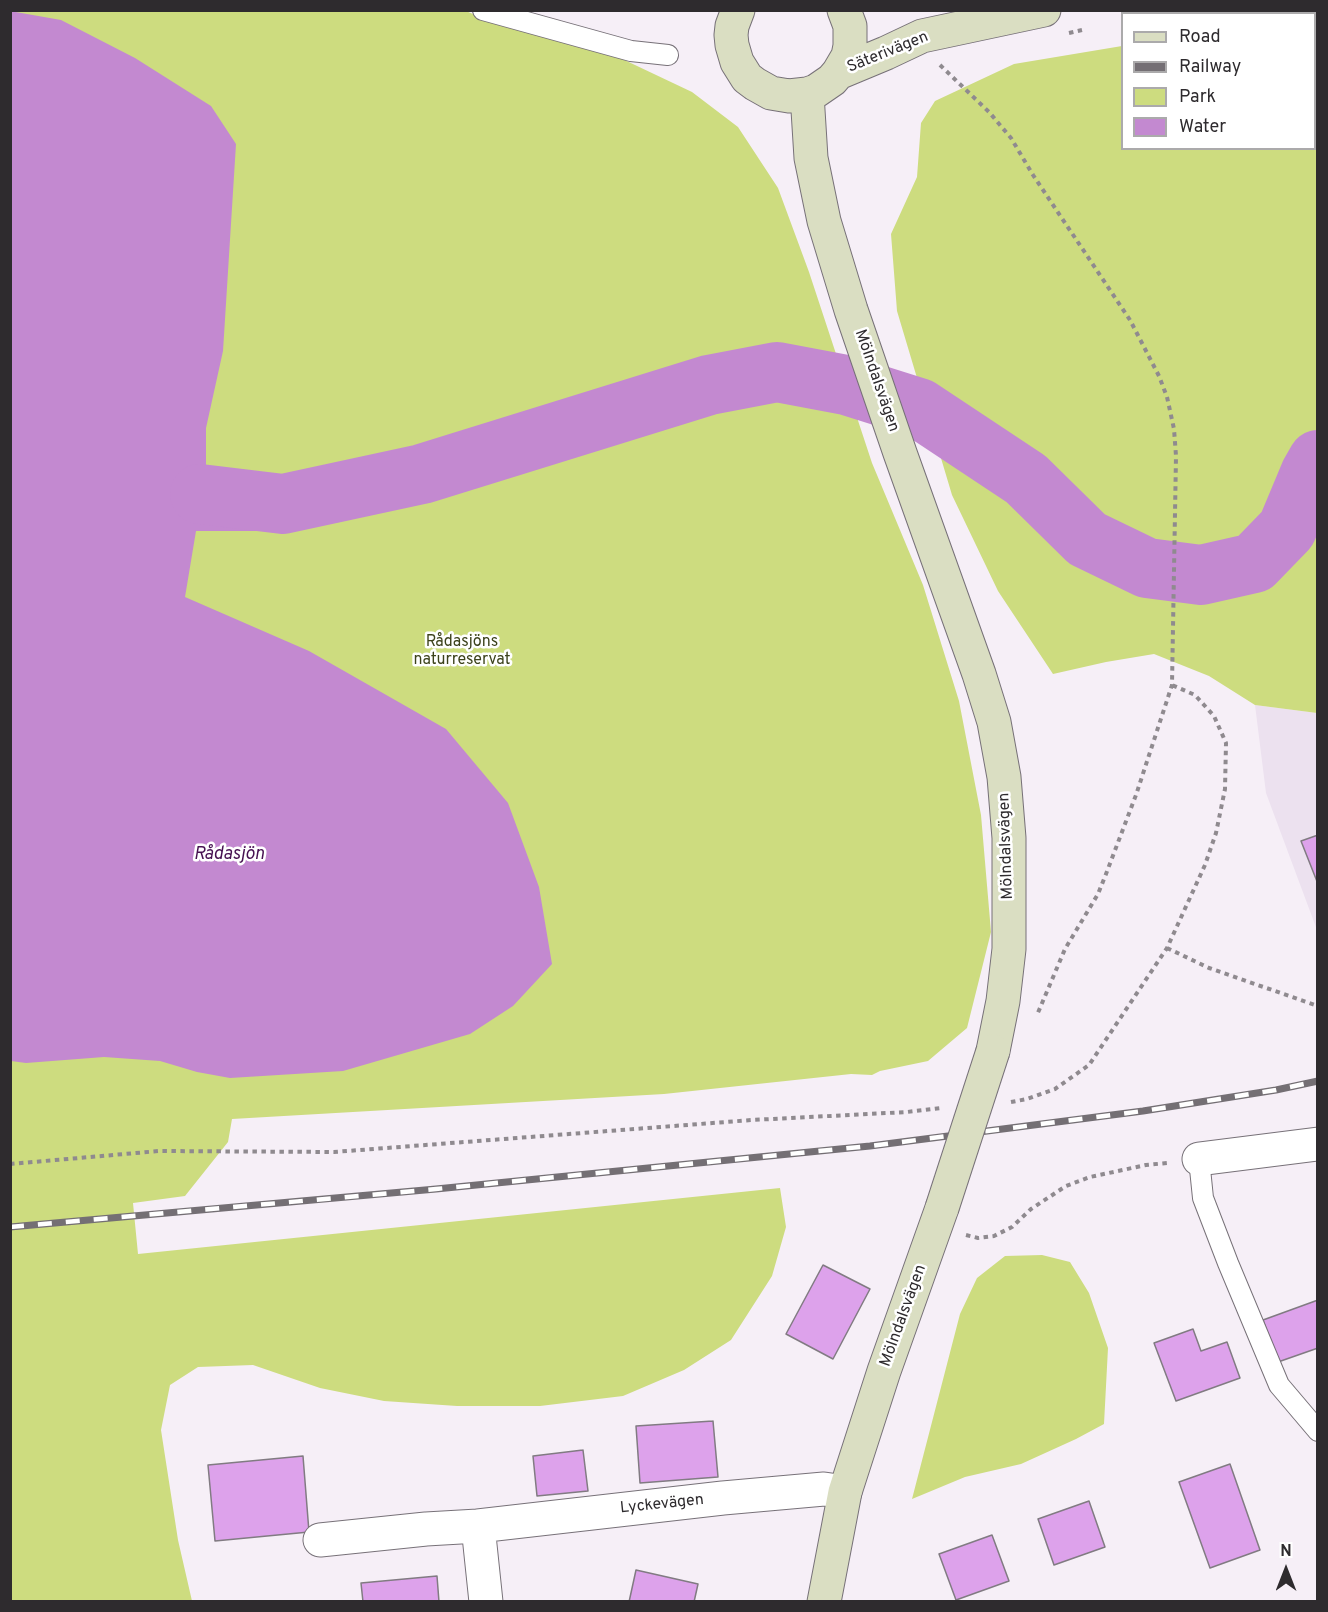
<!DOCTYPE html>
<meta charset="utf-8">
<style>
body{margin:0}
#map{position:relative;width:1328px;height:1612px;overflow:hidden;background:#f6eff7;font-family:Overpass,sans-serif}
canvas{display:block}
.frame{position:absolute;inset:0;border:12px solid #2e2b2e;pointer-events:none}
.legend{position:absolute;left:1121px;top:12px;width:195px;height:138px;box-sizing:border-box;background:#fff;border:2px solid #abaaab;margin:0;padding:8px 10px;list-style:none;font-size:18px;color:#2e2b2e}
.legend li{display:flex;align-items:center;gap:12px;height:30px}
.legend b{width:30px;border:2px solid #abaaab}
.north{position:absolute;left:1256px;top:1540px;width:60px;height:60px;-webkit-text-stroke:4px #fff;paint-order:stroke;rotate:0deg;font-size:16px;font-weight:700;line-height:24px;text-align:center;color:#2e2b2e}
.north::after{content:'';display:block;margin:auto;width:21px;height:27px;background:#2e2b2e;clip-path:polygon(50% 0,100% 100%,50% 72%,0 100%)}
</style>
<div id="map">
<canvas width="1328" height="1612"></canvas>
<div class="frame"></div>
<ul class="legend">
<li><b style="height:8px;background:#dadec2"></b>Road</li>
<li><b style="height:8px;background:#746f74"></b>Railway</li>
<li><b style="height:16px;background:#cddc7f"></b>Park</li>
<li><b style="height:16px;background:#c389d0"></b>Water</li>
</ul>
<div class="north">N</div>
</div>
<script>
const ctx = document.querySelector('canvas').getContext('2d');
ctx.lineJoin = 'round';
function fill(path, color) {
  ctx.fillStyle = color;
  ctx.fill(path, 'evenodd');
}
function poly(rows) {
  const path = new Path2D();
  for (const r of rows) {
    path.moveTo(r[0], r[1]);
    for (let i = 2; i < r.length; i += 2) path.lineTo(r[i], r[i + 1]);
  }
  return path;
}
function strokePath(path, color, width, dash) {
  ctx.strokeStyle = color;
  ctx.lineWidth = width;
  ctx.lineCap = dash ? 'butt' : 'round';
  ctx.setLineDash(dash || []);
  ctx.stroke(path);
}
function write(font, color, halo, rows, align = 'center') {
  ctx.font = font + ' Overpass,sans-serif';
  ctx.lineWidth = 5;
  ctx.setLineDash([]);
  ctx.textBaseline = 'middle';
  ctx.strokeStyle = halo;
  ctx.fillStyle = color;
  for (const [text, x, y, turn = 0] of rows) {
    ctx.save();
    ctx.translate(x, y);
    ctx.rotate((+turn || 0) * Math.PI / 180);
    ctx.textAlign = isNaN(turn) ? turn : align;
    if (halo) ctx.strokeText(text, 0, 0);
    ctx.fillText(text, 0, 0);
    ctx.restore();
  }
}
fill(poly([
 [1255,705,1317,713,1317,930,1266,793]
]), '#ece1ef');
fill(poly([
 [11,11,466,11,482,18,616,56,692,92,738,127,778,188,809,272,872,463,923,585,959,701,981,815,991,932,967,1028,928,1061,880,1071,872,1075,851,1074,664,1094,232,1119,228,1142,185,1196,133,1203,138,1254,780,1188,786,1227,772,1276,731,1340,684,1370,623,1396,540,1406,457,1406,384,1401,320,1388,253,1365,198,1367,170,1385,161,1430,178,1540,192,1601,11,1602],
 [1315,14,1318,14,1317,713,1255,705,1209,676,1154,654,1106,662,1053,674,998,591,952,495,897,311,891,234,917,177,921,123,935,101,1014,64,1122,46,1122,148,1314,148],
 [1042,1255,1070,1262,1089,1293,1108,1348,1104,1424,1076,1439,1021,1464,965,1477,912,1499,960,1314,977,1278,1005,1256]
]), '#cddc7f');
fill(poly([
 [10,11,61,20,135,58,211,106,236,144,223,351,206,428,206,470,284,483,283,504,284,531,196,531,185,597,309,651,446,729,508,803,539,887,552,964,513,1006,470,1034,343,1071,230,1078,197,1072,160,1061,104,1057,26,1063,11,1061]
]), '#c389d0');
strokePath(poly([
 [200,494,283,504,422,474,709,385,777,372,846,385,919,408,1026,479,1087,539,1147,568,1201,575,1254,563,1287,529,1310,474,1318,460]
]), '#c389d0', 60);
const building = poly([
 [1318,835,1318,884,1301,841,1318,835],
 [823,1265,870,1289,833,1359,786,1334,823,1265],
 [1318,1300,1318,1348,1278,1362,1263,1320,1318,1300],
 [1193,1329,1201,1351,1227,1342,1240,1378,1176,1401,1154,1343,1193,1329],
 [713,1421,718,1477,640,1483,636,1426,713,1421],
 [583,1450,588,1491,537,1496,533,1456,583,1450],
 [303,1456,309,1532,215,1541,208,1465,303,1456],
 [1230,1464,1260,1550,1210,1568,1179,1482,1230,1464],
 [1089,1501,1105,1547,1054,1565,1038,1519,1089,1501],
 [992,1535,1009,1581,956,1600,939,1554,992,1535],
 [636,1570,698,1584,694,1602,629,1602,636,1570],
 [437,1576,439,1602,363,1602,361,1583,437,1576]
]);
fill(building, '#dda2eb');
strokePath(building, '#817b82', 1.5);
const lane = poly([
 [483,10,631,51,668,55],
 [1199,1159,1203,1198,1228,1263,1279,1385,1318,1431]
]);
const street = poly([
 [1199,1159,1318,1144],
 [320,1540,426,1529,478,1526],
 [486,1602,478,1526,723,1498,824,1489,845,1492]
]);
const secondary = poly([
 [738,10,732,26,731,35,732,45,737,62,747,78,755,84,771,93,789,96,807,94,816,91,832,80,838,73,848,56,850,46,850,26,844,10],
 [838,73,886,53,922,36,1044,10],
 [807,94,811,158,824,221,851,310,900,453,979,674,994,722,1004,777,1009,838,1009,949,1003,1001,993,1051],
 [824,1602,845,1492,884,1371,942,1208]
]);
strokePath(lane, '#777178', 22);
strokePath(street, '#777178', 35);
strokePath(secondary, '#777178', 35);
strokePath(poly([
 [1069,33,1082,30],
 [940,65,989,112,1011,138,1033,175,1130,320,1159,376,1167,397,1174,429,1176,456,1172,685,1136,795,1106,874,1098,894,1065,949,1037,1015],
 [1167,948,1209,968,1318,1006],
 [1011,1102,1027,1099,1055,1089,1089,1065,1167,948,1205,865,1216,833,1225,789,1226,743,1214,716,1195,695,1172,685],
 [10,1164,159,1151,334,1152,752,1120,907,1112,941,1108],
 [966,1235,978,1238,994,1236,1012,1227,1031,1209,1066,1186,1090,1177,1146,1165,1167,1163]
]), '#8f8a8f', 4, [4.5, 4.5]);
strokePath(lane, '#fff', 20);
strokePath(street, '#fff', 33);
strokePath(secondary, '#dadec2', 33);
const rail = poly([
 [10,1227,436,1189,870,1146,1143,1111,1276,1090,1318,1081]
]);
strokePath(rail, '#746f74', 7);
strokePath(rail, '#fff', 4.5, [14]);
const secondaryBridge = poly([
 [942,1208,993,1051]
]);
strokePath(secondaryBridge, '#777178', 35, []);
strokePath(secondaryBridge, '#dadec2', 33);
write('16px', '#2e2b2e', '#fff', [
 ["Säterivägen",888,53,-22],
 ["Mölndalsvägen",876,381,71],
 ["Mölndalsvägen",1007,846,-92],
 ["Mölndalsvägen",904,1316,-70],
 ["Lyckevägen",662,1505,-6]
]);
write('16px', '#3c421b', '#fff', [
 ["Rådasjöns",462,643],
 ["naturreservat",462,661]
]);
write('italic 18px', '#461051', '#fff', [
 ["Rådasjön",229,855]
]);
</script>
